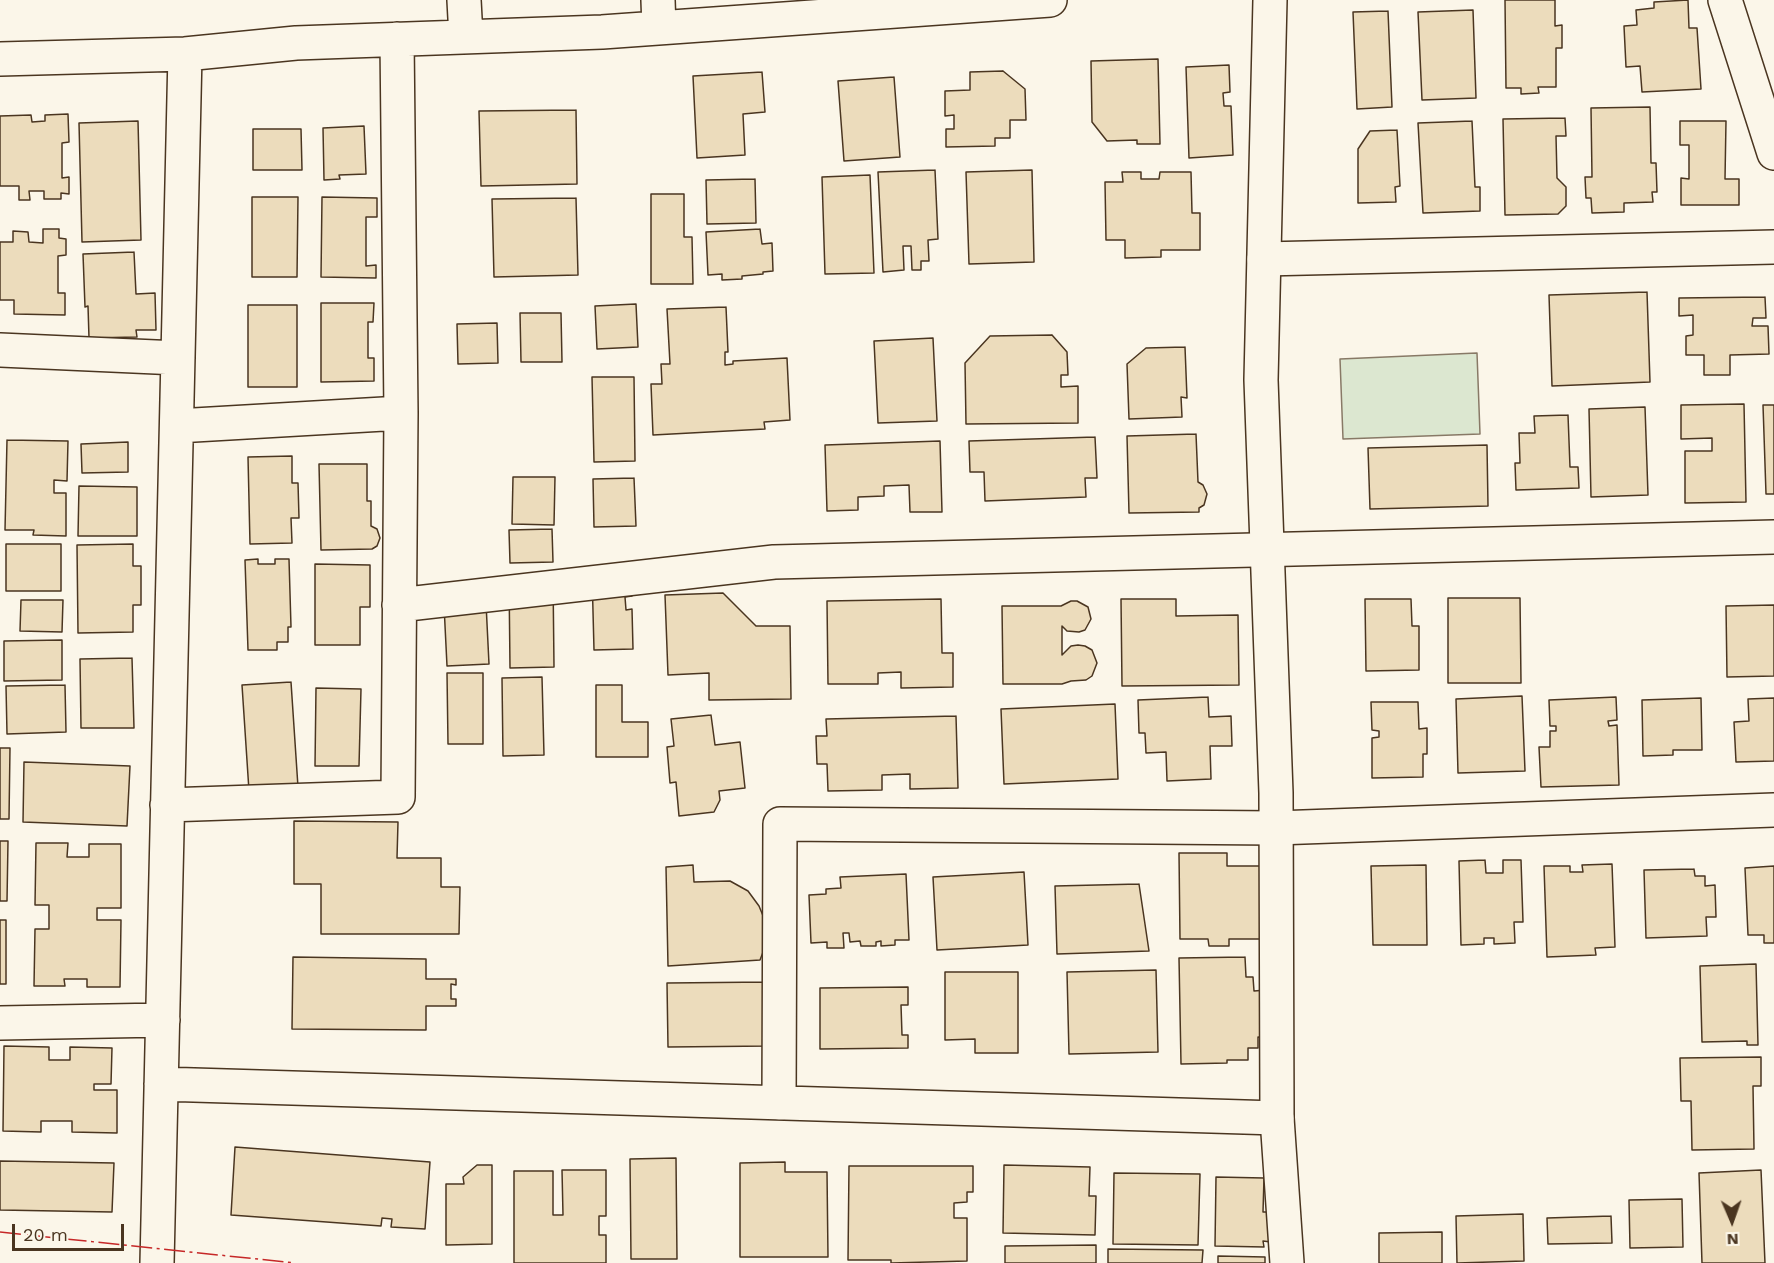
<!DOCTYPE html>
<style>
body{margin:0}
#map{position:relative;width:1774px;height:1263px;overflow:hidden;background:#fbf6e9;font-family:"Work Sans",sans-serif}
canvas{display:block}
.north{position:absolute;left:1702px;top:1191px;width:60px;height:60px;-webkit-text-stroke:4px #fbf6e9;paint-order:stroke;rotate:178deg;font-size:16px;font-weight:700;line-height:24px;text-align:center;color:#4a3520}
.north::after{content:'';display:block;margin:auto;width:21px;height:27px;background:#4a3520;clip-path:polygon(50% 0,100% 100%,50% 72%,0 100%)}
.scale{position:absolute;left:12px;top:1224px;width:112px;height:27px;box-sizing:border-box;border:3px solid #4a3520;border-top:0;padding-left:8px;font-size:18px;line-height:21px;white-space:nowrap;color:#4a3520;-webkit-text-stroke:4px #fbf6e9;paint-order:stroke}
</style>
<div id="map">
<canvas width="1774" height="1263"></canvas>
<div class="north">N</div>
<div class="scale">20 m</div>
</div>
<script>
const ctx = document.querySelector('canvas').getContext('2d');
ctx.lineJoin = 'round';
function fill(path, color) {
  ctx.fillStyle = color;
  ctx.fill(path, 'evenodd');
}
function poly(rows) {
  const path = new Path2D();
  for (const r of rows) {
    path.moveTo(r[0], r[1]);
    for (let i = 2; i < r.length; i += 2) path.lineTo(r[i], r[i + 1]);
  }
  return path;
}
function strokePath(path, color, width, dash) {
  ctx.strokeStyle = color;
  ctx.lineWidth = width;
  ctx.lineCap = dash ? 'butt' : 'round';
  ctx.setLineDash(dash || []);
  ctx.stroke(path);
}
const green = poly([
 [1477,353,1480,434,1343,439,1340,359,1477,353]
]);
fill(green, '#dce7d0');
strokePath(green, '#887966', 1.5);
const building = poly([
 [1505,0,1555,0,1555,26,1562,25,1562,48,1556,48,1556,87,1538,87,1539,93,1521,94,1521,88,1506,88,1505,0],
 [1688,0,1689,28,1697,28,1701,89,1642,92,1640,66,1626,67,1624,26,1637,25,1636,10,1654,8,1654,2,1688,0],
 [1473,10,1476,98,1422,100,1418,12,1473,10],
 [1388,11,1392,107,1357,109,1353,12,1388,11],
 [1158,59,1160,144,1137,144,1137,140,1107,141,1092,122,1091,61,1158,59],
 [1229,65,1230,92,1223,93,1224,106,1231,106,1233,155,1189,158,1186,67,1229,65],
 [1003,71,1025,89,1026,120,1010,120,1010,138,995,138,995,146,946,147,946,129,954,129,954,115,945,116,945,91,970,90,970,72,1003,71],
 [762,72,765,112,743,114,745,155,697,158,693,76,762,72],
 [894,77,900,157,844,161,838,81,894,77],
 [1650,107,1651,163,1656,163,1657,192,1652,192,1653,202,1624,203,1624,212,1592,213,1591,198,1586,198,1585,177,1592,177,1591,108,1650,107],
 [576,110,577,184,481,186,479,111,576,110],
 [68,114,69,142,62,143,62,178,69,177,69,194,61,193,61,199,44,199,44,191,29,191,30,200,19,200,19,186,0,186,0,116,31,115,32,122,45,121,45,115,68,114],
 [1565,118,1566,136,1556,136,1557,178,1566,187,1566,206,1558,214,1505,215,1503,119,1565,118],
 [138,121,141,240,82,242,79,123,138,121],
 [1472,121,1475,187,1480,187,1480,211,1423,213,1418,123,1472,121],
 [1680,121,1726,121,1725,179,1739,179,1739,205,1681,205,1681,178,1689,179,1689,145,1680,145,1680,121],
 [364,126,366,174,339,175,340,179,324,180,323,128,364,126],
 [253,129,301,129,302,170,253,170,253,129],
 [1397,130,1400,186,1395,187,1396,202,1358,203,1358,149,1370,131,1397,130],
 [935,170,938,239,928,240,929,261,921,261,921,270,912,270,911,246,903,246,904,270,883,272,878,172,935,170],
 [1032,170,1034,262,969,264,966,172,1032,170],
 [1122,172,1141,172,1141,179,1159,179,1160,172,1191,172,1192,213,1200,213,1200,250,1161,250,1161,257,1125,258,1125,240,1106,240,1105,182,1123,182,1122,172],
 [870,175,874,273,825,274,822,177,870,175],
 [755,179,756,223,707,224,706,180,755,179],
 [651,194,684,194,684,237,692,237,693,284,651,284,651,194],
 [252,197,298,197,297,277,252,277,252,197],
 [322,197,377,198,377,217,366,217,366,266,376,265,376,278,321,277,322,197],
 [576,198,578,275,494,277,492,199,576,198],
 [43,229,59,229,59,238,66,239,66,255,58,256,58,293,65,293,65,315,14,314,14,300,0,300,0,242,13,242,13,231,28,232,29,242,43,243,43,229],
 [760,229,762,244,772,243,773,271,763,272,763,274,742,276,742,279,722,280,722,274,708,275,706,232,760,229],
 [134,252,136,294,155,293,156,330,136,330,137,337,89,338,88,306,85,307,83,254,134,252],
 [1647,292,1650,382,1552,386,1549,295,1647,292],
 [1765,297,1766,318,1753,318,1752,326,1768,326,1769,354,1730,355,1730,375,1704,375,1704,355,1686,355,1686,336,1693,335,1693,315,1679,316,1679,298,1765,297],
 [321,303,374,303,373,322,368,322,368,358,374,358,374,381,321,382,321,303],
 [636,304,638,347,597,349,595,306,636,304],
 [248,305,297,305,297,387,248,387,248,305],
 [726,307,728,352,725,352,725,365,733,364,733,361,787,358,790,420,764,422,765,429,653,435,651,384,662,384,661,364,670,364,667,309,726,307],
 [520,313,561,313,562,362,521,362,520,313],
 [497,323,498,363,458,364,457,324,497,323],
 [1052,335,1067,352,1068,375,1061,375,1061,387,1078,386,1078,423,966,424,965,363,990,336,1052,335],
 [933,338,937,421,878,423,874,341,933,338],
 [1185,347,1187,398,1181,397,1182,417,1129,419,1127,364,1146,348,1185,347],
 [592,377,634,377,635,461,594,462,592,377],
 [1744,404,1746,502,1685,503,1685,451,1712,451,1712,438,1681,439,1681,405,1744,404],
 [1763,405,1774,405,1774,494,1766,494,1763,405],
 [1645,407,1648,495,1591,497,1589,409,1645,407],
 [1568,415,1570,467,1578,467,1579,488,1516,490,1515,463,1520,463,1519,433,1535,433,1534,416,1568,415],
 [1196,434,1198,482,1203,485,1207,494,1204,505,1199,508,1199,512,1129,513,1127,436,1196,434],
 [1095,437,1097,478,1085,478,1086,497,985,501,984,472,970,472,969,441,1095,437],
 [7,440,68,441,67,481,54,480,54,493,66,493,66,536,33,535,34,530,5,530,7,440],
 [940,441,942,512,910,512,909,485,884,486,884,496,858,497,858,510,827,511,825,445,940,441],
 [128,442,128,472,82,473,81,444,128,442],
 [1487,445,1488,506,1370,509,1368,448,1487,445],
 [292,456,292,483,298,483,299,518,291,518,292,543,250,544,248,457,292,456],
 [319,464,367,464,367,501,371,501,371,526,377,529,380,538,377,546,372,549,321,550,319,464],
 [513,477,555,477,554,525,512,524,513,477],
 [634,478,636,526,594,527,593,479,634,478],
 [79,486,137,487,137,536,78,536,79,486],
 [552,529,553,562,510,563,509,530,552,529],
 [6,544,61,544,61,591,6,591,6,544],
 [133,544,133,566,141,566,141,605,133,605,133,632,78,633,77,545,133,544],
 [258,559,258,564,275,564,275,559,289,559,291,627,288,627,288,642,277,642,277,650,248,650,245,560,258,559],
 [315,564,370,565,370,607,360,607,360,645,315,645,315,564],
 [631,571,632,596,625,597,626,610,632,609,633,649,594,650,592,573,631,571],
 [509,577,553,577,554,667,510,668,509,577],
 [485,583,489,664,447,666,443,585,485,583],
 [723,593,756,626,790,626,791,699,709,700,709,673,668,675,665,595,723,593],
 [1448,598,1520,598,1521,683,1448,683,1448,598],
 [941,599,942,653,953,653,953,687,901,688,901,672,878,673,878,684,828,684,827,601,941,599],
 [1121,599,1176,599,1176,616,1238,615,1239,685,1122,686,1121,599],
 [1365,599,1411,599,1412,626,1419,626,1419,670,1366,671,1365,599],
 [21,600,63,600,62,632,20,631,21,600],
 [1071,601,1077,601,1088,607,1091,619,1085,630,1079,632,1067,631,1062,626,1062,655,1071,646,1078,645,1085,646,1092,650,1097,663,1092,676,1086,680,1071,681,1062,684,1003,684,1002,606,1061,606,1071,601],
 [1774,605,1774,676,1727,677,1726,606,1774,605],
 [62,640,62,680,4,681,4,641,62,640],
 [132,658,134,728,81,728,80,659,132,658],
 [447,673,483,673,483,744,448,744,447,673],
 [542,677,544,755,503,756,502,678,542,677],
 [291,682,298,787,249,791,242,685,291,682],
 [65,685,66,732,7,734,6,686,65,685],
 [596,685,622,685,622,722,648,722,648,757,596,757,596,685],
 [316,688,361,689,359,766,315,766,316,688],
 [1522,696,1525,771,1458,773,1456,699,1522,696],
 [1208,697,1209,717,1231,716,1232,746,1210,746,1211,779,1167,781,1166,752,1146,753,1145,733,1139,733,1138,700,1208,697],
 [1616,697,1617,720,1608,721,1609,726,1617,725,1619,785,1541,787,1539,747,1550,747,1550,731,1556,731,1556,726,1550,726,1549,700,1616,697],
 [1701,698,1702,750,1673,750,1673,755,1643,756,1642,700,1701,698],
 [1774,698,1774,761,1736,762,1734,722,1749,721,1748,699,1774,698],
 [1371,702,1418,702,1419,729,1427,728,1427,754,1423,754,1423,777,1372,778,1372,738,1379,737,1379,731,1372,730,1371,702],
 [1115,704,1118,779,1004,784,1001,709,1115,704],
 [711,715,715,745,740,742,745,788,719,791,720,800,714,812,679,816,676,782,670,783,667,747,674,746,671,719,711,715],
 [956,716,958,788,910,789,910,774,882,775,882,790,828,791,827,764,817,764,816,736,827,736,826,719,956,716],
 [0,748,10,748,9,819,0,819,0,748],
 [24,762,130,766,127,826,23,822,24,762],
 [294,821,398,822,397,858,441,858,441,887,460,887,459,934,321,934,321,884,294,884,294,821],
 [0,841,8,841,7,901,0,901,0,841],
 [36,843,68,843,67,857,89,857,89,844,121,844,121,908,97,908,97,920,121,920,120,987,87,987,87,979,64,979,65,986,34,986,35,929,49,929,49,905,35,905,36,843],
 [1179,853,1227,853,1227,866,1260,866,1260,939,1229,939,1229,946,1209,946,1208,939,1180,939,1179,853],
 [1485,860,1486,873,1503,873,1503,860,1521,860,1523,922,1514,922,1515,943,1494,944,1494,938,1484,938,1484,944,1461,945,1459,861,1485,860],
 [1612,864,1615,947,1595,948,1596,955,1547,957,1544,866,1570,866,1570,872,1583,872,1582,865,1612,864],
 [693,865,694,882,730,881,748,891,759,906,766,923,767,942,760,960,668,966,666,867,693,865],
 [1426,865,1427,945,1373,945,1371,866,1426,865],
 [1774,866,1774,943,1764,943,1764,935,1748,935,1745,868,1774,866],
 [1694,869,1695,876,1705,876,1705,886,1715,885,1716,917,1706,917,1707,936,1646,938,1644,870,1694,869],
 [1024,872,1028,945,937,950,933,877,1024,872],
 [906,874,909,940,895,940,895,945,881,946,881,941,876,942,876,946,861,946,860,941,850,942,849,933,843,933,844,948,827,948,827,942,811,943,809,895,826,894,826,889,841,888,840,877,906,874],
 [1139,884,1149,951,1057,954,1055,886,1139,884],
 [0,920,6,920,6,984,0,984,0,920],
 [293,957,426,959,426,979,456,979,456,985,451,984,451,999,456,999,456,1006,426,1006,426,1030,292,1029,293,957],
 [1245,957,1246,977,1253,977,1254,991,1266,990,1266,1038,1258,1037,1258,1048,1248,1048,1248,1060,1227,1060,1227,1063,1181,1064,1179,958,1245,957],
 [1756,964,1758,1045,1747,1045,1747,1041,1702,1042,1700,966,1756,964],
 [1156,970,1158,1052,1069,1054,1067,972,1156,970],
 [945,972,1018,972,1018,1053,975,1053,975,1039,945,1040,945,972],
 [769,982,770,1046,668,1047,667,983,769,982],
 [908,987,908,1005,901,1005,902,1035,908,1035,908,1048,820,1049,820,988,908,987],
 [4,1046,49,1047,49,1060,70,1060,70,1047,112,1048,111,1084,94,1084,94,1090,117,1090,117,1133,72,1132,72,1121,41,1121,41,1132,3,1131,4,1046],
 [1761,1057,1761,1086,1753,1086,1754,1149,1692,1150,1691,1101,1681,1101,1680,1058,1761,1057],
 [235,1147,430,1162,425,1229,391,1227,392,1219,382,1218,381,1226,231,1215,235,1147],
 [676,1158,677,1259,631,1259,630,1159,676,1158],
 [0,1161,114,1163,112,1212,0,1210,0,1161],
 [785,1162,785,1172,827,1172,828,1257,740,1257,740,1163,785,1162],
 [477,1165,492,1165,492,1244,446,1245,446,1184,464,1184,463,1177,477,1165],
 [1004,1165,1090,1167,1089,1196,1096,1196,1095,1235,1003,1233,1004,1165],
 [849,1166,973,1166,973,1192,967,1192,967,1202,954,1203,954,1218,967,1218,967,1261,891,1263,891,1260,848,1260,849,1166],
 [562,1170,606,1170,606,1216,599,1216,599,1235,606,1235,606,1263,514,1263,514,1171,553,1171,553,1215,563,1215,562,1170],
 [1761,1170,1765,1263,1702,1263,1699,1173,1761,1170],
 [1114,1173,1200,1174,1198,1245,1113,1244,1114,1173],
 [1216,1177,1264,1178,1263,1212,1272,1212,1271,1242,1263,1241,1264,1247,1215,1246,1216,1177],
 [1682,1199,1683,1247,1630,1248,1629,1200,1682,1199],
 [1523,1214,1524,1261,1457,1263,1456,1216,1523,1214],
 [1611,1216,1612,1243,1548,1244,1547,1218,1611,1216],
 [1442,1232,1442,1263,1379,1263,1379,1233,1442,1232],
 [1096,1245,1096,1263,1005,1263,1005,1246,1096,1245],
 [1108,1249,1203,1250,1202,1263,1108,1263,1108,1249],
 [1218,1256,1265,1257,1265,1263,1218,1263,1218,1256]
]);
fill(building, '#ecdcbc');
strokePath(building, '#4a3520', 1.5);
const street = poly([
 [464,0,466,37],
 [658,0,659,28],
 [1725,0,1774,153],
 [0,59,185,54,296,43,602,32,1050,0],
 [1264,259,1774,247],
 [0,350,178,358],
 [177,426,401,413,397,39],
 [399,605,774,562,1774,537],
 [167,805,398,797,401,413],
 [0,1023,163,1020],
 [161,1084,1277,1118],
 [779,1103,780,824,1276,828,1774,810],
 [157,1263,185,54]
]);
const secondary = poly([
 [1270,0,1261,380,1276,793,1277,1118,1287,1263]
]);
strokePath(street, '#4a3520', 36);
strokePath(secondary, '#4a3520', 36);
strokePath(street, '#fbf6e9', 33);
strokePath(secondary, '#fbf6e9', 33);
strokePath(poly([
 [0,1232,295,1263]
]), '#c62828', 1.5, [21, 4.5, 3, 4.5]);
</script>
